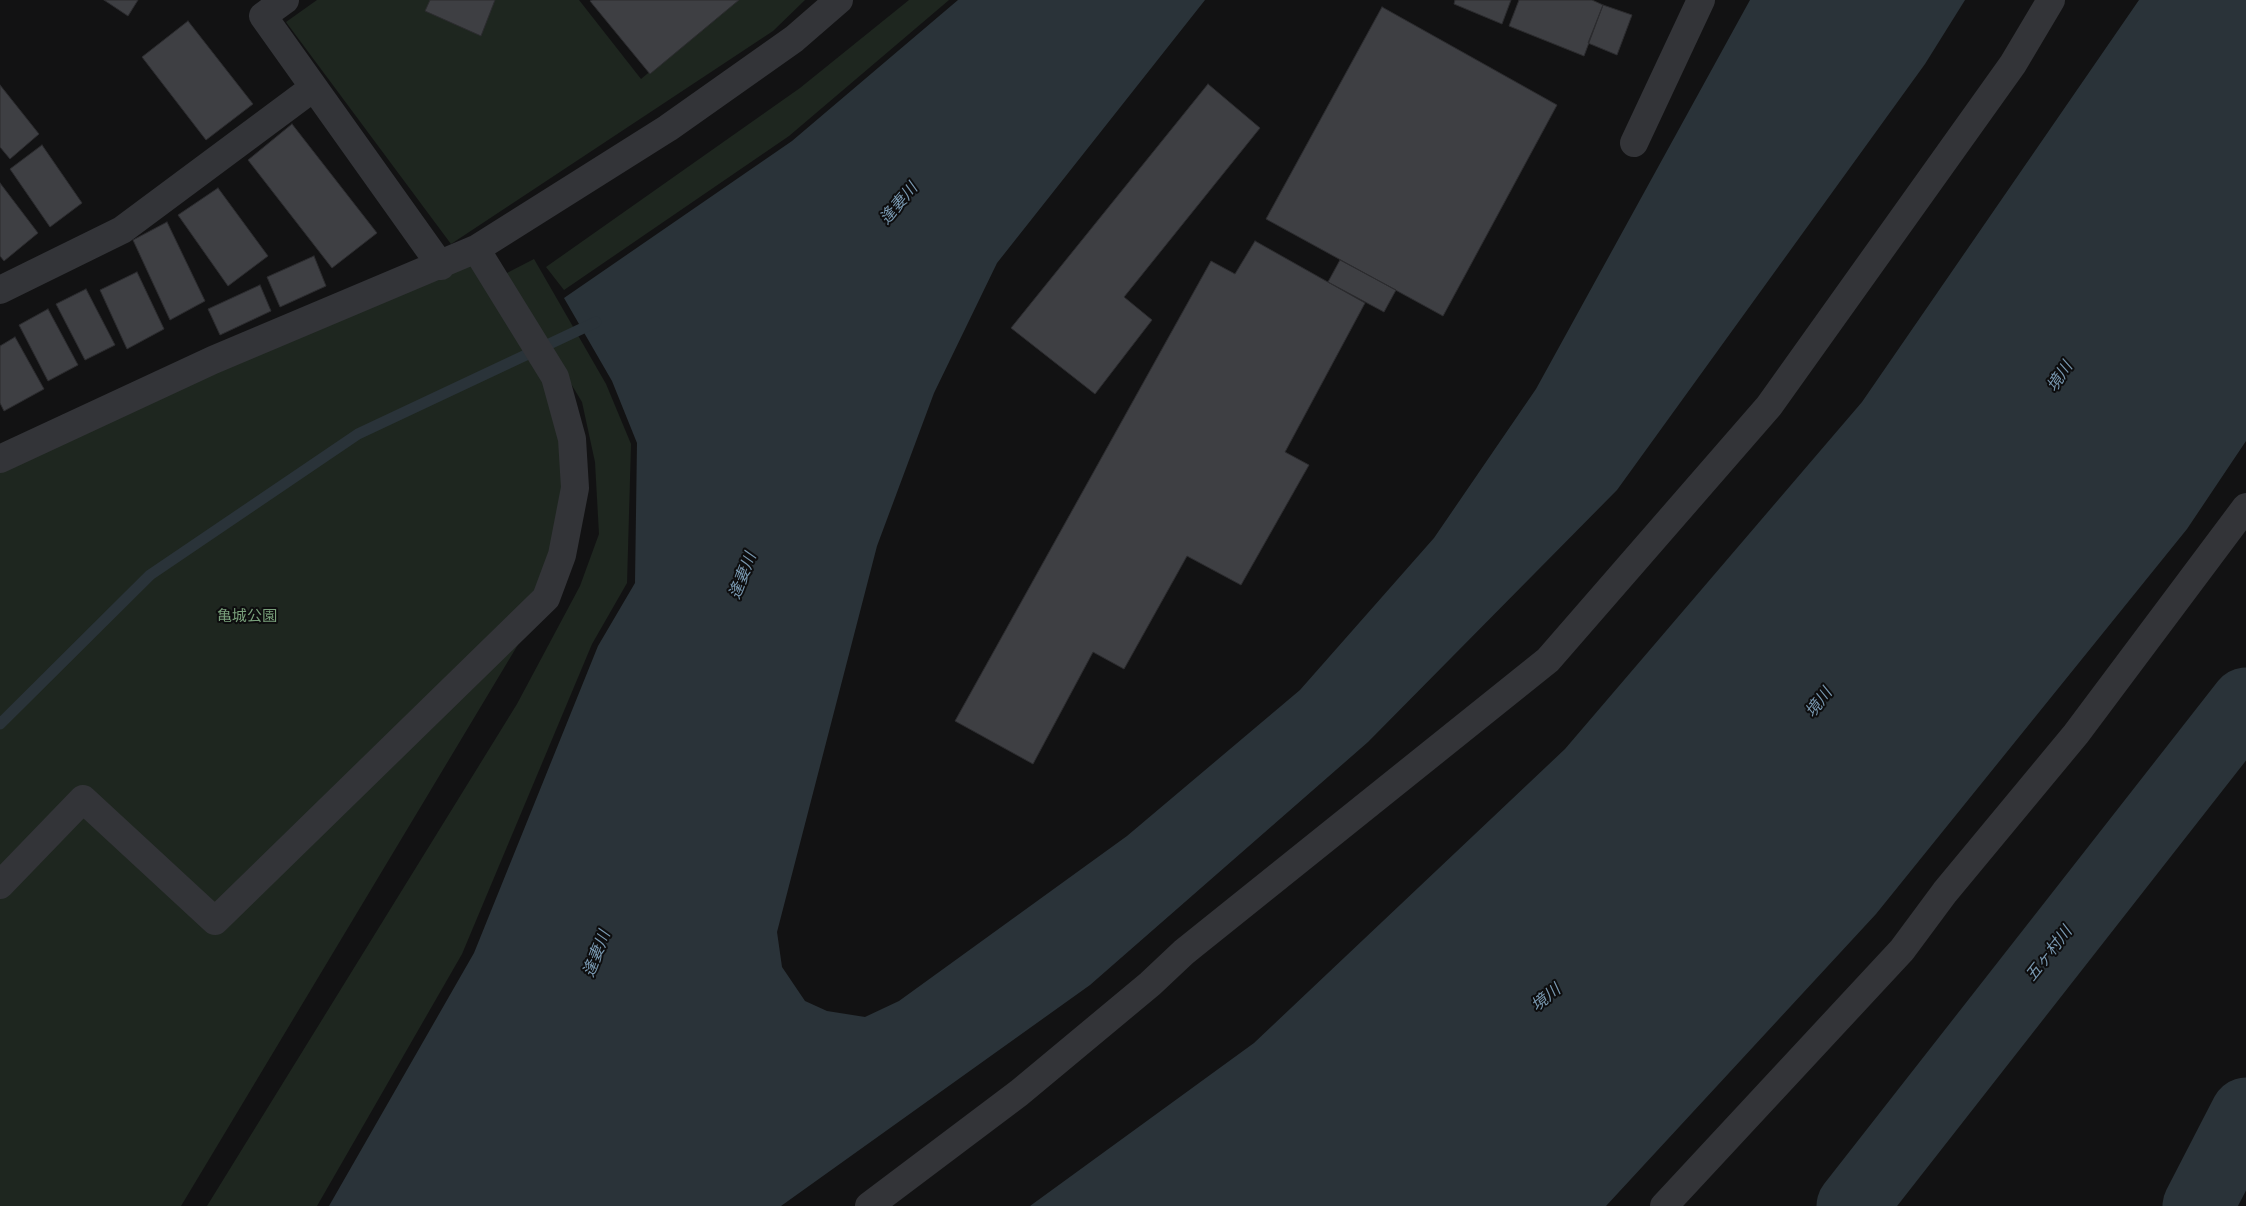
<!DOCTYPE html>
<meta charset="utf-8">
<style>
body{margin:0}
canvas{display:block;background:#121213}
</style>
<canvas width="2246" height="1206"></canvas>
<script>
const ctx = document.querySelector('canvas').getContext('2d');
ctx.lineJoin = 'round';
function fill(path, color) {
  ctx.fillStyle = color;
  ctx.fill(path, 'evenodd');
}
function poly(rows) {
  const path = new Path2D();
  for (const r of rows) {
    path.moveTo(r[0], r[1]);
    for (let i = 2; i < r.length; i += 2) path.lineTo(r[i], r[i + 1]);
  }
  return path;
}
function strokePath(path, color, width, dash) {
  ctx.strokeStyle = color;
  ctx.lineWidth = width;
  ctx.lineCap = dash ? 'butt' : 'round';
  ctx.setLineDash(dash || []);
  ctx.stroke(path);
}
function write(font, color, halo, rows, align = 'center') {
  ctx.font = font + ' Rubik,"Noto Sans JP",sans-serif';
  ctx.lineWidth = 4;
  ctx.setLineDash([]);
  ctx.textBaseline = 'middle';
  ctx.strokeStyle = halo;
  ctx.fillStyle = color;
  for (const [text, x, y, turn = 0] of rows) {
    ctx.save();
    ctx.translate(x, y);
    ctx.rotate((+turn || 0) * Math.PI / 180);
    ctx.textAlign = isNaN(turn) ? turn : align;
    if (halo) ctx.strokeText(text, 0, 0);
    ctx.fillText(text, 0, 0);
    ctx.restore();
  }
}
fill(poly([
 [317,0,579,0,641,79,736,0,805,0,773,31,451,244,286,22],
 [909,0,949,0,789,136,564,290,546,267,800,88],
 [476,249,565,408,575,488,546,598,181,1206,0,1206,0,459],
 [534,259,606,384,631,444,627,583,592,644,462,954,317,1206,207,1206,517,704,580,586,599,534,595,462,582,402,505,274]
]), '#1e261f');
fill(poly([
 [958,0,1205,0,997,263,934,393,877,546,777,932,782,967,805,1001,827,1011,865,1017,899,1001,1127,836,1300,690,1434,538,1536,389,1750,0,1965,0,1925,64,1617,490,1368,742,1090,985,781,1206,329,1206,474,953,598,646,635,583,637,443,612,381,564,298,792,141],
 [2139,0,2246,0,2246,441,2187,529,1876,914,1606,1206,1030,1206,1254,1043,1565,749,1862,402]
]), '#2a3339');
strokePath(poly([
 [0,724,150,575,358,434,596,322]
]), '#2a3339', 11);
strokePath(poly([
 [1852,1206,2246,703],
 [2198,1206,2246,1113]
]), '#2a3339', 71);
const building = poly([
 [104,0,138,0,128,16,104,0],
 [430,0,495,0,481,36,425,11,430,0],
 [592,0,739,0,650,74,590,1,592,0],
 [1455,0,1511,0,1502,24,1454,4,1455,0],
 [1519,0,1592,0,1603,5,1584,56,1509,26,1519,0],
 [1603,5,1632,15,1617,55,1588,43,1603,5],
 [1382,7,1557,105,1443,316,1266,219,1382,7],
 [188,21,253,104,206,140,142,57,188,21],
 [1208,84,1260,128,1124,297,1152,320,1095,394,1011,328,1208,84],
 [0,85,39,134,10,159,0,147,0,85],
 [292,124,377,233,332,268,248,160,292,124],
 [42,145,82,203,50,227,10,169,42,145],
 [0,183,38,233,4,261,0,256,0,183],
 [218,188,268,256,228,286,178,215,218,188],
 [167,222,205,301,170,320,133,240,167,222],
 [1255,241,1365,303,1285,452,1309,465,1241,585,1187,556,1124,669,1093,652,1033,764,955,721,1211,261,1235,274,1255,241],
 [314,256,326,286,280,307,267,277,314,256],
 [1340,260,1396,290,1384,312,1328,282,1340,260],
 [137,272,164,329,127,349,100,290,137,272],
 [260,285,271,311,220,335,208,309,260,285],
 [86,289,115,345,85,360,56,304,86,289],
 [48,309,78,365,48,381,19,325,48,309],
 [15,337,44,389,4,411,0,403,0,346,15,337]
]);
fill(building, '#3e3f43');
strokePath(building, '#2c2c2f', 1);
strokePath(poly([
 [285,0,263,16,441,266],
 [1634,143,1701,0],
 [0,290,122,230,313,88],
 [0,459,213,360,476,249,668,128,794,39,839,0],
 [0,885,83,799,215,921,546,598,562,555,575,488,572,439,555,377,476,249],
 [869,1206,1019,1093,1150,984,1184,952,1548,660,1769,406,2013,64,2051,0],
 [1664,1206,1902,950,1945,892,2076,734,2246,507]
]), '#333438', 28);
write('15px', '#79a07b', '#0d0d0e', [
 ["亀城公園",247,617]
]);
write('italic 16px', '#7998b0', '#0d0d0e', [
 ["逢妻川",899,204,-50],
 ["境川",2060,377,-56],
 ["逢妻川",743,576,-69],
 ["境川",1819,703,-53],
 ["逢妻川",597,954,-69],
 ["五ヶ村川",2049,954,-52],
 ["境川",1546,998,-39]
]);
</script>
